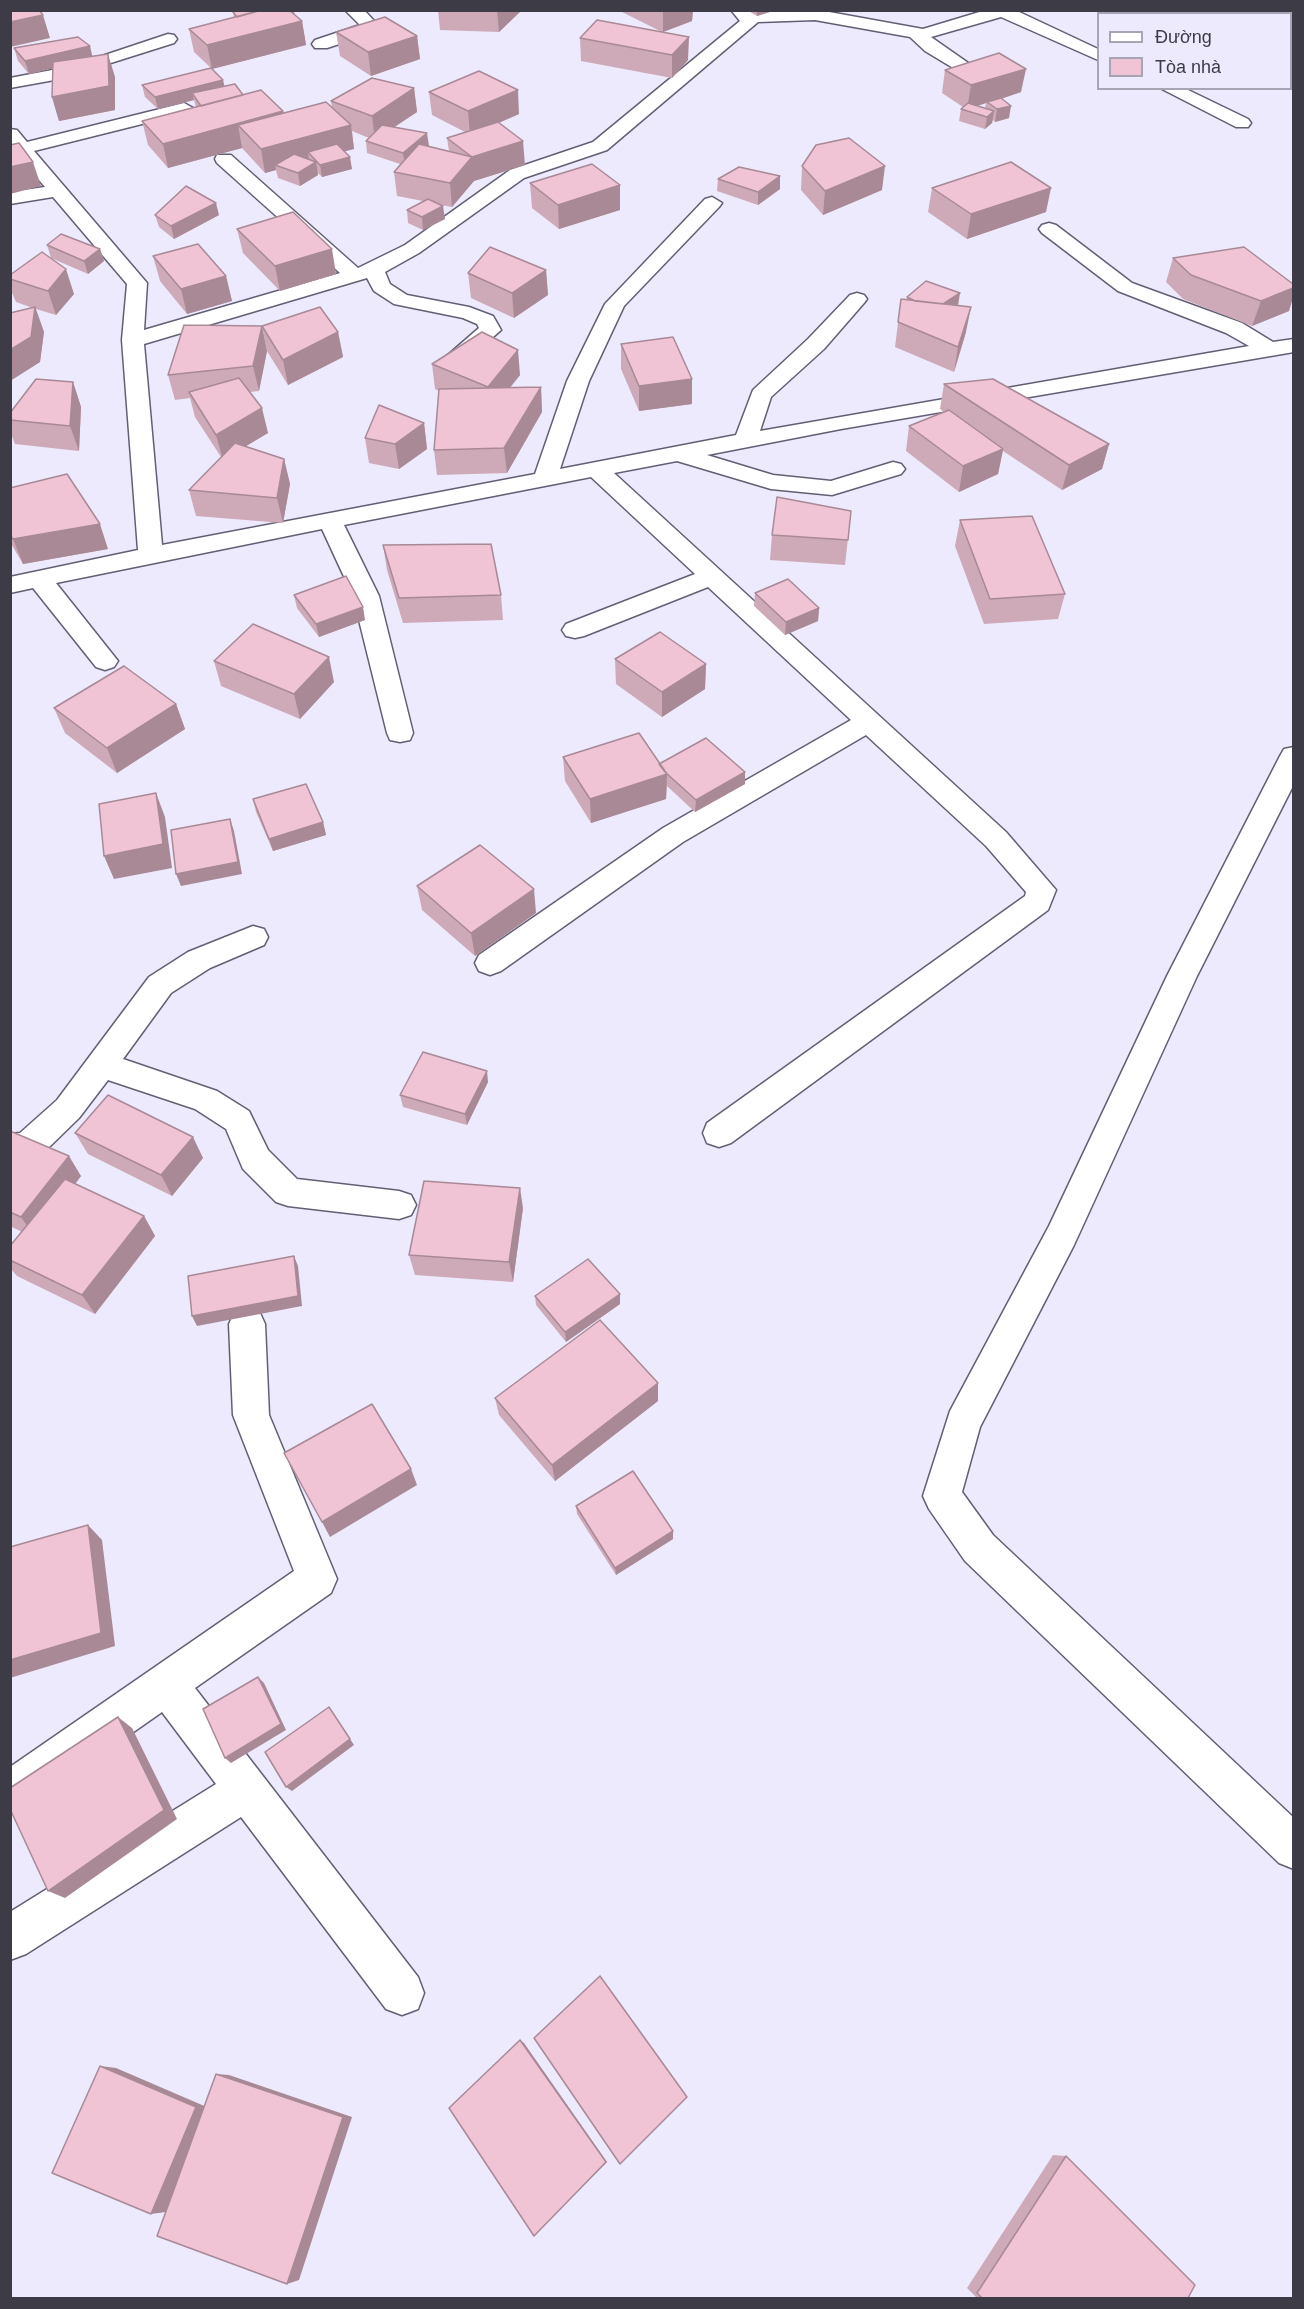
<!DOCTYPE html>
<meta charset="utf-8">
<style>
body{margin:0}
#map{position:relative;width:1304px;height:2309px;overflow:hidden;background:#edeafe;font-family:Arial,sans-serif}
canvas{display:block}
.frame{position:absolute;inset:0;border:12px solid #3d3b45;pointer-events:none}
.legend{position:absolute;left:1097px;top:12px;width:195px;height:78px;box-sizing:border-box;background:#edeafe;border:2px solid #a7a4b4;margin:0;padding:8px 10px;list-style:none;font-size:18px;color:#3d3b45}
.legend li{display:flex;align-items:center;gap:12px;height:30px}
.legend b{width:30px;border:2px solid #a7a4b4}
</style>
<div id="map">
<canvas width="1304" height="2309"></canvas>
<div class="frame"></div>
<ul class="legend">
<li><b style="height:8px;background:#fff"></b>Đường</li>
<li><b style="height:16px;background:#f0c4d5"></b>Tòa nhà</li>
</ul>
</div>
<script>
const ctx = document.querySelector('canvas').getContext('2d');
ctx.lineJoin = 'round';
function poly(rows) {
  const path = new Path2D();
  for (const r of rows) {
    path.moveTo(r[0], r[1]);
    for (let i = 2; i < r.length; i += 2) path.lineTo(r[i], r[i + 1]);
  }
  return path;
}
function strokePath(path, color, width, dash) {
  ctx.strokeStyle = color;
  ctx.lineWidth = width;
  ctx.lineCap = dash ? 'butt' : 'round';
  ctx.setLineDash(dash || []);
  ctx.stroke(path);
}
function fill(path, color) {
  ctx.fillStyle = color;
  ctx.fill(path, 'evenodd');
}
const street = poly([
 [345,10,364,10,377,24,370,34,327,48,315,48,312,44,315,40,360,25,345,10],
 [731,10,818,10,923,29,986,10,1015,10,1098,49,1098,60,1001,17,931,37,984,74,987,78,984,82,978,83,925,51,910,37,815,20,758,22,607,150,524,178,419,253,385,272,390,284,407,295,469,307,493,316,501,330,460,366,452,368,444,366,441,361,479,328,477,324,463,318,394,304,374,291,367,278,144,344,162,545,535,474,567,381,605,304,705,199,712,197,722,203,719,207,624,306,589,381,560,469,736,435,753,390,808,339,850,295,857,293,864,295,867,299,864,303,824,349,771,397,760,431,1249,346,1226,333,1118,291,1042,233,1039,229,1042,225,1049,223,1056,225,1132,283,1242,323,1273,342,1294,339,1294,352,841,429,707,455,773,475,831,481,893,462,901,464,905,469,901,474,832,495,771,489,677,461,614,473,1006,832,1056,890,1048,910,731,1143,719,1147,707,1143,703,1133,707,1123,1025,896,1026,892,986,846,866,735,683,842,501,971,490,975,479,971,475,963,479,955,663,828,851,720,708,587,584,636,575,638,566,636,562,630,566,624,695,574,591,477,344,525,379,596,413,733,410,740,400,742,390,740,387,733,353,596,322,529,56,583,118,661,114,667,105,670,96,667,33,588,10,593,10,577,138,550,122,340,127,284,53,197,10,204,10,192,45,187,10,146,10,129,17,130,27,142,184,103,193,108,190,112,34,151,147,283,144,330,340,273,217,163,215,159,217,155,231,155,358,268,405,245,510,170,593,142,740,21,731,10],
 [168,34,174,35,177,39,174,43,60,79,10,88,10,78,52,70,102,56,168,34],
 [1160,88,1184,88,1248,119,1251,123,1248,127,1236,127,1160,88],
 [1294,747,1294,784,1197,976,1074,1245,980,1427,962,1492,993,1535,1294,1818,1294,1869,1279,1863,965,1561,929,1509,923,1496,950,1411,1049,1226,1167,976,1280,756,1284,749,1294,747],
 [253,926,264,929,268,937,264,945,210,968,171,993,123,1059,217,1091,249,1111,268,1150,297,1179,399,1191,411,1195,416,1205,411,1215,399,1219,288,1206,276,1202,243,1169,226,1129,195,1109,108,1080,79,1118,41,1155,10,1162,10,1134,20,1133,57,1100,149,977,188,952,253,926],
 [247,1308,260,1313,265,1324,269,1415,337,1579,331,1593,195,1688,418,1977,424,1993,418,2009,402,2015,386,2009,241,1817,26,1954,10,1960,10,1912,216,1784,162,1712,25,1808,10,1814,10,1767,294,1571,233,1415,229,1324,234,1313,247,1308]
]);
strokePath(street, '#625f74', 3);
fill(street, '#fff');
fill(poly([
 [438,10,522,10,499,32,440,30],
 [622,10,693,10,692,21,663,32,688,60,672,78,581,61,580,38,662,32,622,12],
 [747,10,776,10,757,16],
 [233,12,294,12,295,15,302,21,306,45,212,69,194,52,189,29,234,18],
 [336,32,417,36,420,59,371,76,340,56],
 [14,48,92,56,115,77,115,110,59,121,52,97,53,68,29,74,18,61],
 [945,70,1021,92,1001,99,1009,118,995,122,993,120,992,123,985,129,959,121,961,109,963,107,942,93],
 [986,103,985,108,978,106],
 [142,85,225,87,284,113,332,108,331,101,414,88,417,112,394,127,428,146,449,151,447,138,465,132,432,115,429,92,519,114,499,123,525,165,474,181,452,207,441,205,445,219,423,230,408,223,407,210,423,201,397,196,394,172,400,164,367,153,366,141,369,138,352,131,354,149,345,151,352,169,322,177,318,173,318,175,300,186,278,178,276,170,265,173,242,148,168,168,148,145,142,121,196,107,194,100,158,109,145,97],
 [802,166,882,190,823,215,801,190],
 [780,176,780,189,758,205,717,191,718,179],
 [530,183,620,210,559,229,532,208],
 [932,188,1046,212,967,239,928,212],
 [155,215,219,215,174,239,159,227],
 [237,229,336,274,280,291,243,253],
 [47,245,100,249,104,261,88,274,51,258],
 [153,256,226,276,232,301,187,314,160,281],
 [1173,258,1289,311,1252,326,1183,299,1166,282],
 [546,270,548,295,514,318,471,298,468,273],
 [10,275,74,294,56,315,36,309,44,332,40,362,10,381,10,313,33,308,16,302,10,288],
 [907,297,958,305,966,332,954,372,895,347,901,299,906,300],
 [262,326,338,332,343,357,288,385,267,351],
 [621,344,692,379,692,404,639,411,621,369],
 [267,351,259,391,250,392,268,433,245,446,284,459,290,484,283,523,196,516,189,490,221,457,195,417,190,398,175,400,168,375],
 [432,364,520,375,510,388,541,387,542,412,507,473,437,475,434,450,439,391,435,389],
 [73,382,81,407,79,451,15,444,10,431,10,413],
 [944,384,1109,444,1102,469,1062,490,1003,451,998,474,959,492,906,451,909,426,944,412,940,409],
 [424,423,427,449,399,469,369,463,365,438],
 [10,488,108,549,23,564,10,542],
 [851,511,845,565,770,560,772,535],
 [960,520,1065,594,1058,619,984,624,955,546],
 [383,545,501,595,503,620,403,623,387,570],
 [755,593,819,608,818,621,785,635,754,606],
 [294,595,365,620,319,637,297,608],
 [615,659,706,664,705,689,662,717,616,684],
 [214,661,334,682,300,719,221,686],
 [176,704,185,729,117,773,65,733,54,708],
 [563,757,659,764,745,784,695,812,667,786,666,799,591,823,565,781],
 [253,799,323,822,326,835,273,851,256,812],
 [417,886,536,913,475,956,422,910],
 [488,1082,467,1125,403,1107,400,1095],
 [10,1131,81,1176,75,1184,144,1216,155,1236,95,1314,17,1276,10,1268,10,1246,22,1232,10,1226],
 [75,1133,203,1158,172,1196,88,1154],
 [523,1208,513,1282,415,1275,409,1255],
 [535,1296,620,1304,566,1342,536,1305],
 [658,1383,658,1401,555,1481,499,1415,495,1398],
 [576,1506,673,1539,616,1575,577,1514],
 [1053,2155,1066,2156,1188,2298,977,2298,967,2288]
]), '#cea9b7');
fill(poly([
 [497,10,522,10,499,32],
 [663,10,693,10,692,21,663,32],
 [757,10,776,10,757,16],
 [294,12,296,23,302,21,306,45,212,69,207,45,244,23],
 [43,15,50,38,10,47,10,22],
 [417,36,420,59,371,76,368,52],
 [689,37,688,60,672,78,672,55],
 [90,46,93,59,29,74,25,61],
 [108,54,115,77,115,110,59,121,52,97],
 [1026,69,1021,92,988,103,987,102,986,103,967,109,971,85],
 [223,80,226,92,192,93,194,100,158,109,155,97],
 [414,88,417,112,375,140,372,116],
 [518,90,519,114,470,135,468,111],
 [1011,106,1009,118,995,122,997,109],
 [283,111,288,135,238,125,242,148,168,168,163,144],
 [994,111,992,123,985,129,987,117],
 [351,125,354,149,315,159,308,152,309,161,275,165,276,170,265,173,261,149],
 [427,133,429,146,405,166,403,153],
 [523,141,525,165,474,181,452,207,450,183,472,157],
 [350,157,352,169,322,177,320,165],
 [33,162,41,186,10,194,10,167],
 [316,162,318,175,300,186,298,173],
 [885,166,882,190,823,215,825,191],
 [780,176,780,189,758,205,758,192],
 [620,185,620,210,559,229,558,205],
 [1051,188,1046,212,967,239,971,214],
 [216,203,219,215,174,239,171,226],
 [443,206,445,219,423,230,422,217],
 [100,249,104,261,88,274,84,261],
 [332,249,336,274,280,291,275,266],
 [66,269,74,294,56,315,48,291],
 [546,270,548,295,514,318,512,293],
 [226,276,232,301,187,314,181,289],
 [1293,288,1293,298,1289,311,1252,326,1261,301],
 [960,293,958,306,935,309],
 [35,307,44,332,40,362,10,381,10,350],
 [971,307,966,332,954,372,958,347],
 [262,326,267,351,259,391,253,366],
 [338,332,343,357,288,385,283,360],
 [518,350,520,375,490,412,488,387],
 [692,379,692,404,639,411,639,386],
 [73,382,81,407,79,451,70,426],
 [541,387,542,412,507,473,504,448],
 [262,408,268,433,223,460,216,435],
 [424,423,427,449,399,469,395,444],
 [1109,444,1102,469,1062,490,1069,465],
 [1003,449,998,474,959,492,963,466],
 [284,459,290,484,283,523,277,498],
 [100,524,108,549,23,564,13,539],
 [363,607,365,620,319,637,316,624],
 [819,608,818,621,785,635,786,622],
 [329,657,334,682,300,719,294,694],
 [706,664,705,689,662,717,662,692],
 [176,704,185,729,117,773,107,748],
 [745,772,745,784,695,812,696,800],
 [667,774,666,799,591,823,590,799],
 [156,793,165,817,172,868,114,879,104,856],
 [230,819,234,831,242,874,181,886,176,874],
 [323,822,326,835,273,851,269,839],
 [534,889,536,913,475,956,471,933],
 [487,1071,488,1082,467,1125,465,1114],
 [193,1137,203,1158,172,1196,161,1175],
 [69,1156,81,1176,35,1237,21,1217],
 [520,1188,523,1208,513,1282,509,1262],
 [144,1216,155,1236,95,1314,82,1295],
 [294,1256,298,1266,302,1306,197,1326,192,1316],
 [620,1294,620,1304,566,1342,565,1332],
 [658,1383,658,1401,555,1481,552,1465],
 [411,1469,417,1485,330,1537,322,1522],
 [88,1525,102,1540,115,1646,10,1678,10,1660],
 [673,1531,673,1539,616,1575,615,1568],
 [258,1677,264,1683,286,1730,231,1763,225,1758],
 [329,1707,354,1745,292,1791,286,1787],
 [118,1717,132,1728,177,1819,65,1898,48,1891],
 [520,2040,524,2043,607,2162,537,2232],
 [100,2066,116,2068,209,2108,166,2212,151,2214],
 [216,2074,229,2075,352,2117,299,2280,287,2284]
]), '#a88995');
const building = poly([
 [10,10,39,10,43,15,10,22,10,10],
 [239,10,262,10,237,17,233,12,239,10],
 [262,10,289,10,302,21,207,45,189,29,262,10],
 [385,17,417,36,368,52,336,32,385,17],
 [597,20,689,37,672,55,580,38,597,20],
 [78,37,90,46,25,61,14,48,78,37],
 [999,53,1026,69,971,85,945,70,999,53],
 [108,54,109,86,52,97,53,62,108,54],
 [211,68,223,80,155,97,142,85,211,68],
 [479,71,518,90,468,111,429,92,479,71],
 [372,78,414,88,372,116,331,101,372,78],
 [235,84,243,95,201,106,192,93,235,84],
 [261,90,283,111,163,144,142,121,261,90],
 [1001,98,1011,106,997,109,987,102,1001,98],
 [326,102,351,125,261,149,238,125,326,102],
 [968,103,994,111,987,117,961,109,968,103],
 [498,122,523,141,472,157,450,183,394,172,419,144,472,157,447,138,498,122],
 [382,125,427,133,403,153,366,141,382,125],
 [849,138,885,166,825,191,802,166,816,145,849,138],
 [19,143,33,162,10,167,10,145,19,143],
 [337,144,350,157,320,165,308,152,337,144],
 [294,154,316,162,298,173,275,165,294,154],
 [1011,162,1051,188,971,214,932,188,1011,162],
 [592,164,620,185,558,205,530,183,592,164],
 [739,167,780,176,758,192,718,179,739,167],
 [186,186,216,203,171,226,155,215,186,186],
 [428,199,443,206,422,217,407,210,428,199],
 [293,212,332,249,275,266,237,229,293,212],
 [61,234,100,249,84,261,47,245,61,234],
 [198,244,226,276,181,289,153,256,198,244],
 [490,247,546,270,512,293,468,273,490,247],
 [1244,247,1293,284,1293,288,1261,301,1191,275,1173,258,1244,247],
 [42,252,66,269,48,291,10,279,10,275,42,252],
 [926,281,960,293,943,304,915,301,907,297,926,281],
 [901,299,971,307,958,347,898,322,901,299],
 [35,307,31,337,10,350,10,313,35,307],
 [320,307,338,332,283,360,262,326,320,307],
 [184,325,262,326,253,366,168,375,184,325],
 [482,332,518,350,488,387,432,364,482,332],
 [673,337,692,379,639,386,621,344,673,337],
 [239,378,262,408,216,435,189,392,239,378],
 [36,379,73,382,70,426,10,420,10,413,36,379],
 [993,379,1109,444,1069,465,944,384,993,379],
 [541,387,504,448,434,450,439,389,541,387],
 [379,405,424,423,395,444,365,438,379,405],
 [949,410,1003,449,963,466,909,426,949,410],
 [235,443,284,459,277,498,189,490,235,443],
 [67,474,100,524,13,539,10,535,10,488,67,474],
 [777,497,851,511,848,540,772,535,777,497],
 [1032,516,1065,594,990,599,960,520,1032,516],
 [491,544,501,595,399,598,383,545,491,544],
 [346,576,363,607,316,624,294,595,346,576],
 [788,579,819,608,786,622,755,593,788,579],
 [253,624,329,657,294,694,214,661,253,624],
 [660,632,706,664,662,692,615,659,660,632],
 [124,666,176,704,107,748,54,708,124,666],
 [639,733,667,774,590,799,563,757,639,733],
 [706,738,745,772,696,800,665,772,659,764,706,738],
 [306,784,323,822,269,839,253,799,306,784],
 [156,793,163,844,104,856,99,804,156,793],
 [230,819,238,862,176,874,171,830,230,819],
 [480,845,534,889,471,933,417,886,480,845],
 [423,1052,487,1071,465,1114,400,1095,423,1052],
 [108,1095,193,1137,161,1175,75,1133,108,1095],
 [10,1131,69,1156,21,1217,10,1212,10,1131],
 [65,1179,144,1216,82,1295,10,1260,10,1246,65,1179],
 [424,1181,520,1188,509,1262,409,1255,424,1181],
 [294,1256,298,1296,192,1316,188,1276,294,1256],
 [588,1259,620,1294,565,1332,535,1296,588,1259],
 [600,1320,658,1383,552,1465,495,1398,600,1320],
 [372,1404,411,1469,322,1522,284,1453,372,1404],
 [633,1471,673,1531,615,1568,576,1506,633,1471],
 [88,1525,101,1633,10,1660,10,1547,88,1525],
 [258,1677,281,1724,225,1758,203,1709,258,1677],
 [329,1707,350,1739,286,1787,265,1752,329,1707],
 [118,1717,164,1810,48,1891,10,1809,10,1788,118,1717],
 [600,1976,687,2097,620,2164,534,2038,600,1976],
 [520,2040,606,2162,534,2236,449,2108,520,2040],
 [100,2066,196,2107,151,2214,52,2173,100,2066],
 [216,2074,343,2117,287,2284,157,2236,216,2074],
 [1066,2156,1195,2285,1188,2298,982,2298,977,2293,1066,2156]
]);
fill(building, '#f0c4d5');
strokePath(building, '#a88995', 1.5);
</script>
